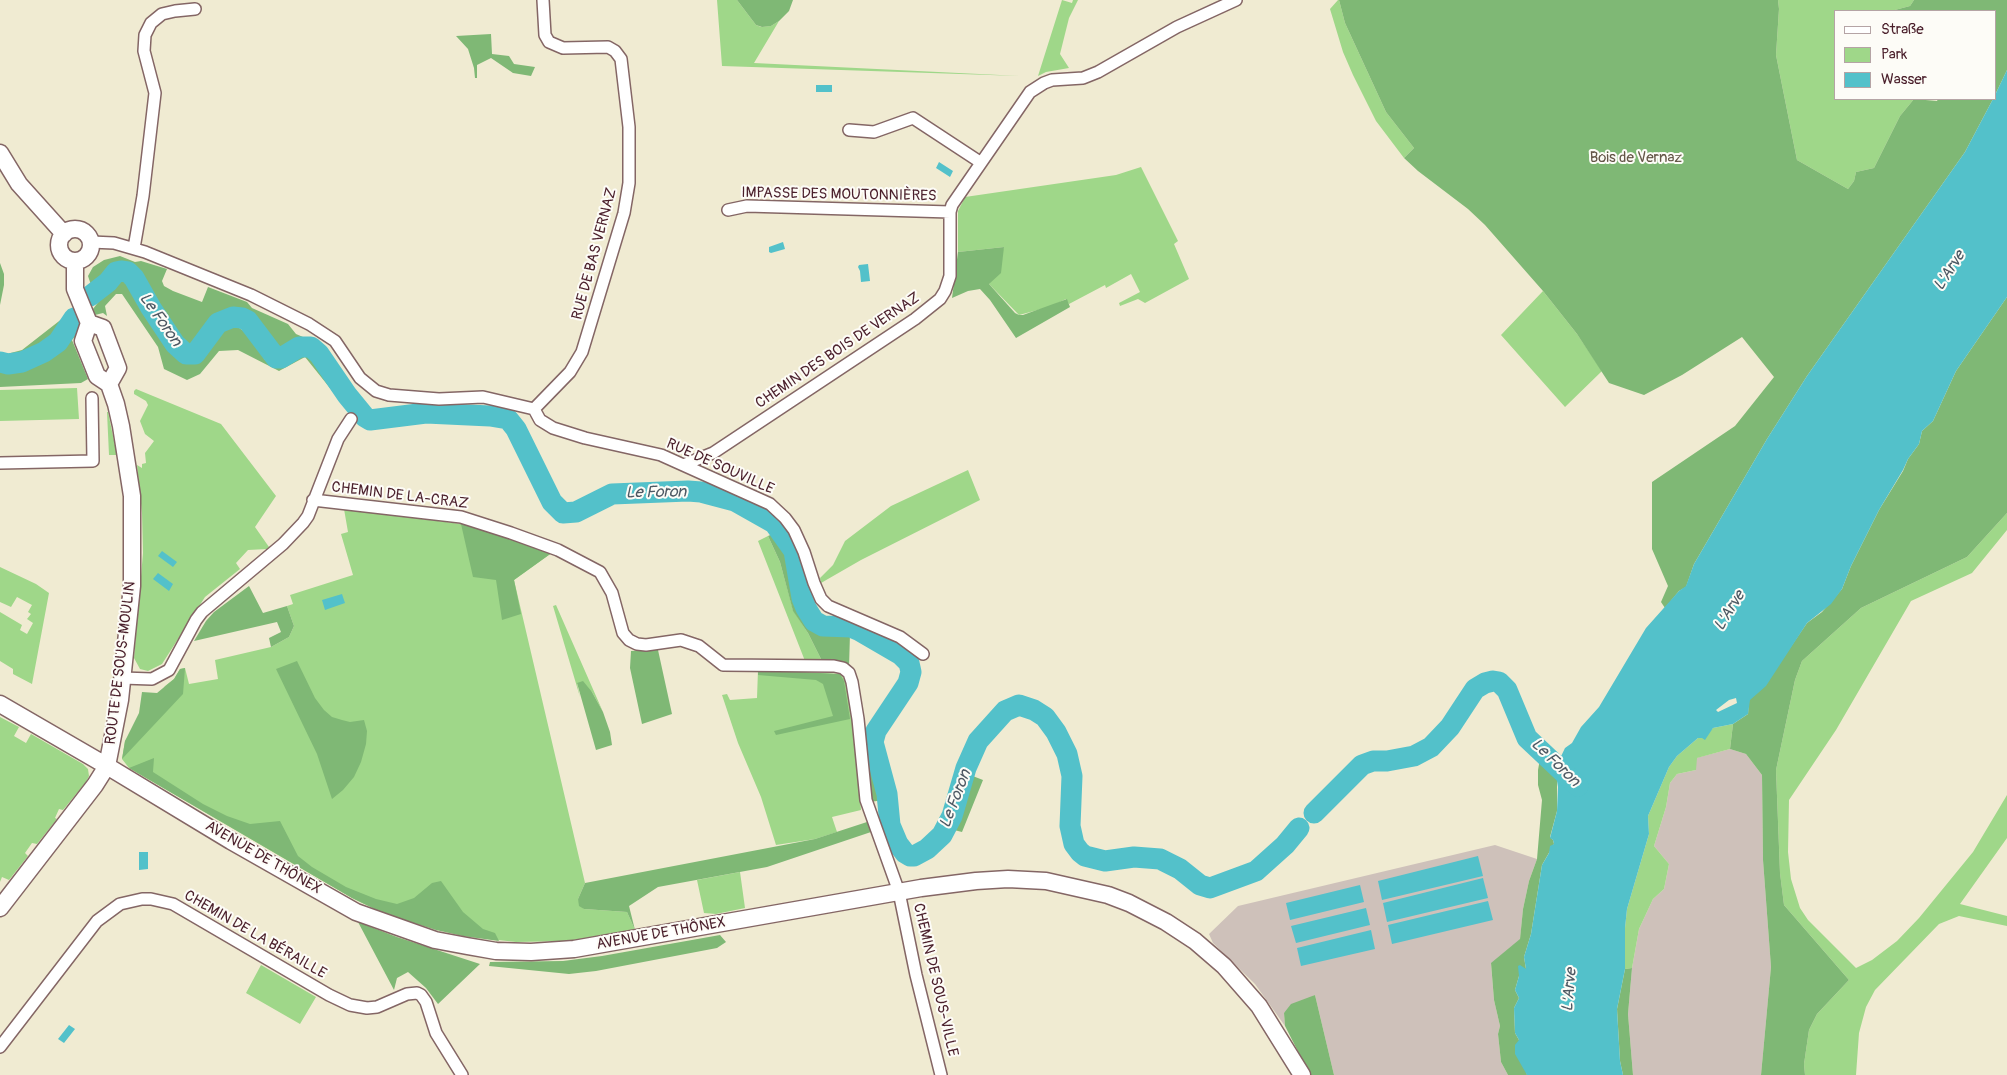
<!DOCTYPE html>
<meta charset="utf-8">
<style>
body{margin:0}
#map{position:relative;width:2007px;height:1075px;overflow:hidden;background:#f0ebd2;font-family:Pangolin,sans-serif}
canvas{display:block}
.legend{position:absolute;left:1834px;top:10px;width:162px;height:90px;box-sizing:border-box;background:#fdfcf7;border:1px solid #b5a4a5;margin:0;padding:6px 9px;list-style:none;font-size:15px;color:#4a1f2b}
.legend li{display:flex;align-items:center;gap:10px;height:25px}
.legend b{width:25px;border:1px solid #b5a4a5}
</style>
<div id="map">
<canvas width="2007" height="1075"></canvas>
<ul class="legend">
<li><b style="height:6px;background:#fff"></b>Straße</li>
<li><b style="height:14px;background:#9fd789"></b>Park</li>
<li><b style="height:14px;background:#53c1ca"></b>Wasser</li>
</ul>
</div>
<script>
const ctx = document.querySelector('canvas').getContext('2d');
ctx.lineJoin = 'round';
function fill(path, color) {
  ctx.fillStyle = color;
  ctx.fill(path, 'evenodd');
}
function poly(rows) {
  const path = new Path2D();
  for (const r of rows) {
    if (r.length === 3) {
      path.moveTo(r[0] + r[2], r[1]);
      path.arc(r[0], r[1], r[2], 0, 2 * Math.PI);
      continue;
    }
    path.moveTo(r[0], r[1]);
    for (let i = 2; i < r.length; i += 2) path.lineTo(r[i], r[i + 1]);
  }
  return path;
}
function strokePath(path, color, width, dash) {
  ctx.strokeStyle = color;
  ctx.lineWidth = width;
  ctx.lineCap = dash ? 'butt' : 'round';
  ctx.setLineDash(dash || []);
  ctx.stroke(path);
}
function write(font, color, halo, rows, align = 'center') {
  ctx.font = font + ' Pangolin,sans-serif';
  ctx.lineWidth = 4;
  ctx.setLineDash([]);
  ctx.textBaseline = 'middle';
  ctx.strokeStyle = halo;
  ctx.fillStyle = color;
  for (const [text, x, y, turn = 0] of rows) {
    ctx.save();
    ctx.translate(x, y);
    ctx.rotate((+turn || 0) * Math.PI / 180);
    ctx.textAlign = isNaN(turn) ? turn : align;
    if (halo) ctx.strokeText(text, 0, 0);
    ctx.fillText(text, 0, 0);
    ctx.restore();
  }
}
fill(poly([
 [1730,749,1746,754,1762,775,1763,860,1771,967,1761,1075,1633,1075,1628,1014,1632,968,1639,929,1653,899,1664,889,1669,864,1654,846,1666,807,1670,783,1677,774,1696,770,1696,758],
 [1495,845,1537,859,1529,881,1523,909,1520,940,1491,964,1494,1000,1500,1026,1498,1034,1501,1062,1508,1075,1334,1075,1315,995,1284,1013,1285,1026,1255,984,1213,943,1209,934,1238,906]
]), '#cec1ba');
fill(poly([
 [717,0,737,0,756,25,761,27,771,26,779,21,754,63,1020,76,722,66],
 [1062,0,1072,3,1073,0,1078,0,1069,18,1060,54,1069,68,1046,72,1038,76],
 [1338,0,1339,0,1345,23,1386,112,1414,148,1404,158,1376,121,1353,75,1343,52,1330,9],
 [1778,0,1914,0,1910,6,1891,11,1836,11,1836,99,1914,99,1900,116,1874,168,1856,172,1854,181,1848,189,1797,160,1776,55,1779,9],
 [1141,167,1178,241,1174,244,1189,279,1145,303,1138,299,1120,306,1119,303,1140,292,1131,274,1106,288,1105,285,1069,304,1066,299,1049,307,1019,315,989,284,1004,247,958,252,958,211,965,197,1116,175],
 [1543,291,1577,334,1602,371,1565,407,1501,335],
 [77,388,79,419,0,421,0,390],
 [136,389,221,424,276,496,255,527,269,547,267,549,248,550,236,563,240,569,205,597,162,664,148,671,140,669,134,658,143,553,142,513,137,465,142,468,142,464,146,463,145,453,154,441,145,434,140,421,148,405,146,401,134,394,134,391],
 [107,412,108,412,117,455,109,455],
 [968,470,980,500,861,560,821,583,820,578,833,565,845,541,891,506],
 [344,509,461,524,495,531,553,552,514,580,585,883,578,899,584,909,627,912,635,930,569,941,516,942,463,936,406,921,383,913,352,898,129,768,122,759,125,741,165,686,174,679,180,669,185,668,189,684,218,679,215,660,271,647,289,637,294,626,287,606,293,604,290,595,353,575,341,534,348,532],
 [2007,513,2007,530,1972,573,1911,601,1836,730,1789,800,1788,852,1791,879,1800,908,1808,920,1856,968,1872,960,1897,941,1919,918,1973,852,2007,795,2007,838,1960,904,2007,916,2007,926,1959,916,1939,924,1875,990,1866,1007,1859,1033,1856,1075,1805,1075,1804,1064,1809,1030,1817,1014,1849,980,1784,905,1780,873,1776,770,1795,680,1802,661,1861,608,1967,557],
 [768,536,780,562,793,610,808,633,822,661,805,661,758,541],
 [0,567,36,584,49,593,32,684,13,674,13,669,0,661,0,612,22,625,20,630,27,634,33,623,27,619,31,614,28,612,32,605,17,597,11,607,0,602],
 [556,605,603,712,592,692,577,683,580,697,553,606],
 [758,670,840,674,847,682,856,742,861,810,832,817,837,832,815,839,776,845,761,797,738,743,722,695,727,694,730,700,757,698],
 [0,717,19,727,14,736,26,743,31,734,83,764,88,769,89,776,86,782,63,810,59,809,55,818,57,819,37,844,32,843,25,853,28,856,9,880,2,877,0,882],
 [1733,724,1730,749,1697,758,1696,770,1677,774,1670,783,1666,807,1654,846,1669,864,1664,889,1653,899,1639,929,1632,968,1625,969,1625,928,1627,909,1649,834,1648,816,1669,767,1677,756,1698,738,1702,738,1713,728],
 [740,872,745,908,716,914,704,913,697,880],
 [261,965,316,997,300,1024,246,993]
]), '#9fd789');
fill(poly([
 [728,0,793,0,789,11,779,21,771,26,762,27,756,25,737,0],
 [1339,0,1778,0,1779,9,1776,55,1797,160,1848,189,1854,181,1856,172,1874,168,1900,116,1914,99,1937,101,1938,99,1993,99,1965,152,1807,376,1767,439,1694,564,1686,587,1679,591,1665,608,1661,602,1668,586,1652,549,1652,482,1735,426,1774,377,1742,337,1682,375,1644,395,1609,383,1577,334,1543,291,1485,225,1468,209,1418,171,1404,158,1414,148,1386,112,1345,23],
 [1914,0,2007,0,2007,70,1996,93,1996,11,1891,11,1910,6],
 [491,34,492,54,509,56,514,64,535,67,531,76,513,73,491,58,477,65,477,78,475,78,474,68,468,49,456,36],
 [1004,247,1001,273,989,284,1015,313,1019,315,1023,315,1067,299,1070,307,1016,338,990,300,980,289,968,291,952,298,958,252],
 [120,256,135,262,141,261,167,269,162,281,164,286,173,291,202,302,208,287,247,302,252,308,288,324,296,334,310,340,279,352,255,322,245,313,232,309,217,317,203,333,196,345,191,349,185,349,176,341,151,302,136,274,130,268,120,264,115,266,91,285,88,276,93,267,104,260],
 [0,263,4,274,4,285,0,305],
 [120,279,129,280,151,319,176,353,189,361,198,359,218,333,231,324,235,325,248,334,265,360,272,365,278,367,304,353,308,353,313,355,354,411,346,408,305,357,279,371,238,350,219,351,200,374,187,380,164,369,158,347,122,294,116,294,105,306,107,316,103,313,95,315,93,309,115,280],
 [2007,297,2007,513,1967,557,1861,608,1802,661,1795,680,1776,770,1780,873,1784,905,1849,980,1817,1014,1809,1030,1804,1064,1805,1075,1761,1075,1771,967,1763,860,1762,775,1746,754,1730,749,1733,724,1748,714,1749,700,1781,661,1807,623,1822,612,1842,589,1851,566,1879,510,1903,471,1908,459,1919,444,1922,431,1933,421,1956,371],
 [72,311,79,332,72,340,88,379,81,383,0,387,0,353,3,355,22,350],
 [461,524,495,531,553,552,514,580,521,614,502,620,496,580,473,577],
 [777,532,792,554,797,603,802,615,811,626,819,631,842,635,850,634,849,667,822,661,808,633,793,611,780,562,768,536],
 [249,586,263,613,287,606,294,626,289,637,271,647,269,638,281,632,277,622,194,641,206,621,214,612],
 [658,650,672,714,642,724,630,668,631,651],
 [297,661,315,698,324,710,332,717,342,720,350,722,364,720,367,731,366,744,361,762,354,777,343,790,332,799,317,754,276,669],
 [185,668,183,694,122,759,125,741,139,713,142,692,157,693,174,679,180,669],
 [758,670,840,674,844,681,850,719,776,735,774,731,833,716,823,684,816,680,758,675],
 [583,681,592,692,603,712,610,732,612,745,596,750,577,683],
 [870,740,884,800,870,802,863,741],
 [154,758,153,772,203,804,227,816,250,824,280,821,298,856,312,867,346,887,376,899,397,904,414,898,432,883,441,881,463,912,483,929,495,933,499,941,463,936,436,930,383,913,352,898,129,768],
 [1540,759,1555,769,1557,774,1557,811,1550,837,1553,840,1554,844,1542,865,1531,934,1524,957,1526,969,1519,976,1515,990,1519,998,1514,1008,1515,1033,1519,1040,1527,1075,1508,1075,1501,1062,1498,1034,1500,1026,1494,1000,1491,963,1520,939,1523,909,1529,881,1537,859,1542,800,1538,785,1538,770],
 [965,773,983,780,962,832,946,828,952,816],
 [867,822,871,832,767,867,658,887,629,906,635,930,627,912,584,909,579,906,578,899,585,883,815,839],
 [358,922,397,937,480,964,438,1004,426,988,408,972,397,978,394,990],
 [720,935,726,942,717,948,596,971,569,974,489,966,490,962,563,961,602,956],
 [1632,968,1628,1014,1633,1075,1623,1075,1620,1061,1617,1009,1625,969],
 [1315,995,1334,1075,1310,1075,1285,1026,1284,1013,1291,1004]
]), '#7fb875');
fill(poly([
 [2007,70,2007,297,1956,371,1933,421,1922,431,1919,444,1908,459,1903,470,1879,510,1851,566,1842,589,1831,604,1807,623,1766,686,1750,700,1748,714,1733,724,1713,728,1705,740,1702,738,1698,738,1677,756,1669,767,1648,816,1649,834,1627,909,1625,928,1625,969,1617,1009,1620,1061,1623,1075,1527,1075,1515,1054,1515,1045,1519,1040,1515,1033,1514,1008,1519,998,1515,990,1519,976,1518,966,1520,965,1526,969,1524,957,1531,934,1542,865,1549,853,1550,846,1554,844,1553,840,1550,838,1557,811,1558,787,1555,769,1565,748,1572,743,1581,727,1599,707,1646,628,1679,591,1686,586,1694,564,1767,439,1807,376,1965,152,1993,99,1996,99,1996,93],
 [1736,698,1737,703,1718,712,1716,710,1729,700],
 [816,85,832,85,832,92,816,92],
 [939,162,953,171,950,177,936,168],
 [783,242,785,249,771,253,769,252,769,247],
 [868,264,870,281,861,282,860,271,858,267,859,265],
 [162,551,177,562,173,567,158,556],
 [158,573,173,584,169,591,153,579],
 [342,594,345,603,325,610,322,600],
 [139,852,148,852,148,869,139,870],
 [1478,856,1483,876,1382,900,1378,881],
 [1483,878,1488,898,1387,922,1383,903],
 [1360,885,1364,902,1290,920,1286,903],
 [1488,901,1493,920,1392,944,1388,925],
 [1366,908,1370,925,1296,943,1291,926],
 [1371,930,1375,949,1301,966,1297,948],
 [69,1025,75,1029,64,1043,58,1039]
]), '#53c1ca');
strokePath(poly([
 [90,296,108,282,116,272,121,271,128,272,134,278,151,308,175,344,186,354,195,354,218,323,233,317,242,318,248,321,276,358,281,358,299,347,311,347,319,354,347,395,365,417,370,420,426,413,490,416,508,419,516,429,552,502,563,513,576,512,612,494,688,491,701,492,735,501,774,523,794,551,802,598,806,608,814,621,823,626,851,627,858,630,901,655,909,663,911,672,908,683,876,731,873,742,887,794,890,825,898,844,905,853,910,856,914,856,927,849,942,835,952,816,966,768,978,741,1005,711,1019,705,1034,710,1045,717,1056,732,1067,754,1072,776,1070,826,1074,844,1080,852,1085,856,1105,861,1134,857,1160,859,1180,869,1200,885,1210,888,1256,871,1285,845,1299,828],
 [0,362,8,364,22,362,44,352,58,342,74,318],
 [1314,813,1362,765,1373,761,1387,761,1414,756,1431,747,1450,727,1475,689,1485,683,1493,681,1499,682,1507,690,1527,738,1578,786]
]), '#53c1ca', 21);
const street = poly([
 [849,130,874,132,913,118,980,162],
 [728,210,747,206,950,212],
 [91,242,114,243,145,252,251,295,309,324,335,341,360,378,376,391,389,395,439,399,483,397,534,409],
 [134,248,143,196,155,93,144,51,145,35,151,23,162,14,175,11,195,9],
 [534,409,570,372,582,352,624,213,629,183,629,127,621,59,615,51,608,47,563,48,549,42,545,35,543,0],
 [534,409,540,420,553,428,585,438,661,455,770,504,785,518,794,530,804,552,814,583,821,599,828,606,900,637,923,654],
 [0,463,93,461,92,398],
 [683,465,713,453,915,319,940,299,945,291,950,276,950,212,952,205,1030,92,1044,83,1052,80,1083,78,1098,72,1177,27,1236,0],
 [313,500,461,517,511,533,558,550,600,572,612,593,623,633,629,640,637,644,646,645,681,640,699,646,723,665,834,666,843,668,849,673,852,682,858,719,866,800,899,892,916,975,941,1075],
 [122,678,152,679,169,670,196,620,202,612,283,544,303,523,308,516,338,439,351,419],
 [0,1047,97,921,120,904,142,899,151,899,173,904,329,995,350,1005,367,1008,377,1007,407,994,417,993,421,995,426,1002,436,1033,462,1075]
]);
const secondary = poly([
 [0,153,19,184,64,234],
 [75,245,16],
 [89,323,103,328,118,368,109,384],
 [0,704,107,766,231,841,356,912,435,940,467,946,496,951,531,952,574,949,921,888,976,881,1008,879,1046,881,1108,895,1129,903,1166,922,1195,941,1224,966,1259,1006,1302,1075],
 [0,908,95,785,107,766,120,700,132,586,132,496,121,426,116,404,109,384,97,376,83,341,89,323,75,289,75,261]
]);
strokePath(street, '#846665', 14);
strokePath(secondary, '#846665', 19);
strokePath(street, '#fff', 11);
strokePath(secondary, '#fff', 16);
write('15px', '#645647', '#fdfcf7', [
 ["Bois de Vernaz",1636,158]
]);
write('15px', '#4a1f2b', '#fdfcf7', [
 ["IMPASSE DES MOUTONNIÈRES",839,195,1],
 ["RUE DE BAS VERNAZ",595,254,-75],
 ["CHEMIN DES BOIS DE VERNAZ",838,351,-34],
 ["RUE DE SOUVILLE",720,467,24],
 ["CHEMIN DE LA-CRAZ",400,496,7],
 ["ROUTE DE SOUS-MOULIN",121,663,-83],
 ["AVENUE DE THÔNEX",263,858,30],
 ["AVENUE DE THÔNEX",661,934,-10],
 ["CHEMIN DE LA BÉRAILLE",255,935,30],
 ["CHEMIN DE SOUS-VILLE",935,980,77]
]);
write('italic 16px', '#4d5863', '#fdfcf7', [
 ["L'Arve",1950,271,-57],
 ["Le Foron",160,320,55],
 ["Le Foron",656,493,-1],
 ["L'Arve",1730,611,-58],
 ["Le Foron",1555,763,44],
 ["Le Foron",956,799,-69],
 ["L'Arve",1570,990,-85]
]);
</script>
